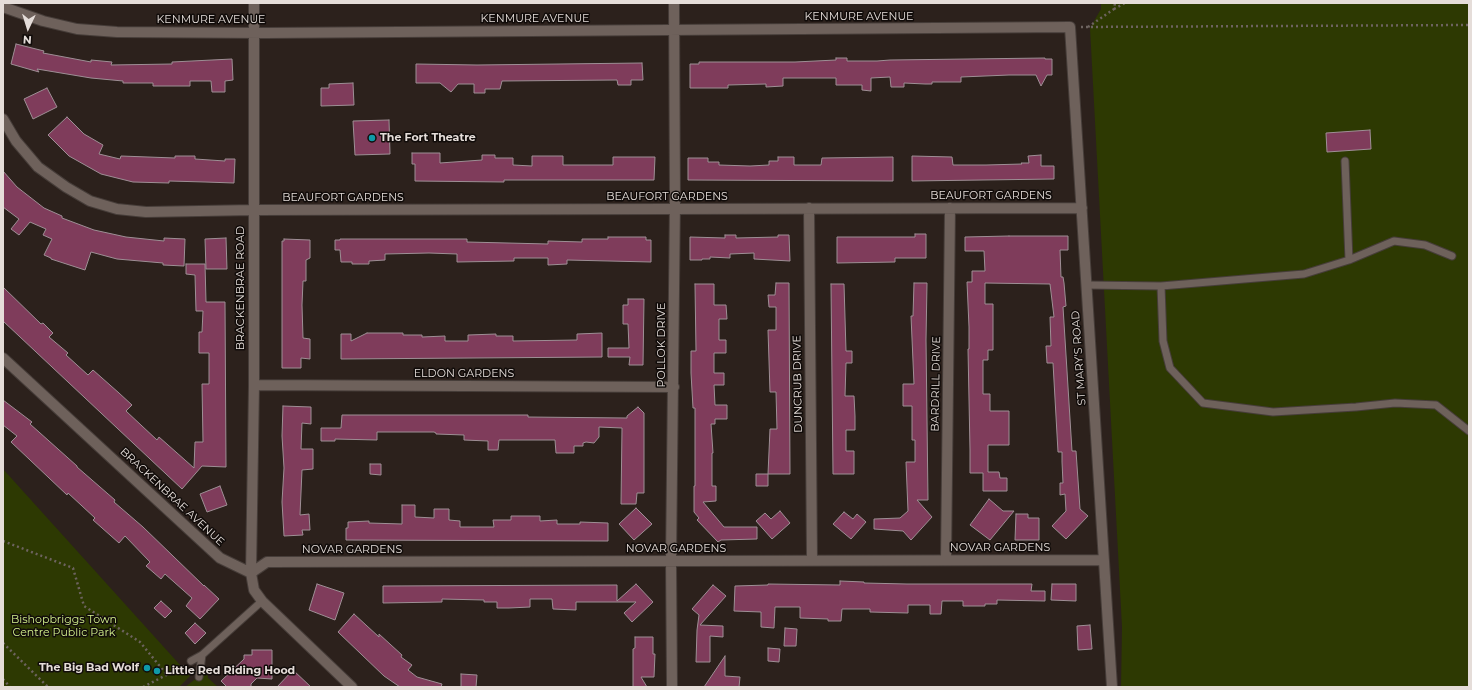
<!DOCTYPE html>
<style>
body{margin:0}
#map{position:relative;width:1472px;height:690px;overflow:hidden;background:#2c211c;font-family:Montserrat,sans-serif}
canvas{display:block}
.frame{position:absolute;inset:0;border:4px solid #e5ddd9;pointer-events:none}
.north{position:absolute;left:8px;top:8px;width:40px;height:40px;-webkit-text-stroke:3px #110c0a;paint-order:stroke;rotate:184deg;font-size:11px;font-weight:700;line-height:16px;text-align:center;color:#e5ddd9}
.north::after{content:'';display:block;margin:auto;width:14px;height:18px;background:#e5ddd9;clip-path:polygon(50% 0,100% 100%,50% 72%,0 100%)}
</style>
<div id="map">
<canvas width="1472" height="690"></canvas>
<div class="frame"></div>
<div class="north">N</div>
</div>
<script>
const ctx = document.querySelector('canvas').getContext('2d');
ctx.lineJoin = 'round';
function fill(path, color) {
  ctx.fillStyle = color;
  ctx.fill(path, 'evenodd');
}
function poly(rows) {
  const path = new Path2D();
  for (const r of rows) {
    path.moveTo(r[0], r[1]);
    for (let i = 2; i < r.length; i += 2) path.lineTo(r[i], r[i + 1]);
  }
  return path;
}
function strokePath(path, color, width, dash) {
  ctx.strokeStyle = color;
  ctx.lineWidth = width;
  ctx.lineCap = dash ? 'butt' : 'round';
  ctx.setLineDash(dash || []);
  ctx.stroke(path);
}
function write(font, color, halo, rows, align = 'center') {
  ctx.font = font + ' Montserrat,sans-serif';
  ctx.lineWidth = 3;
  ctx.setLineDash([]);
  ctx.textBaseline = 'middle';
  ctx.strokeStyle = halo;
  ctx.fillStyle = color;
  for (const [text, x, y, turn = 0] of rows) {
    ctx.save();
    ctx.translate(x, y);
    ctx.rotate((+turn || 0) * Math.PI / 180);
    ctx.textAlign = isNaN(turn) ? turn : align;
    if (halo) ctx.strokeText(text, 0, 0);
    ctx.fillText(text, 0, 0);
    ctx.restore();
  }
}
fill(poly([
 [1101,3,1469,3,1469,687,1121,687,1122,627,1090,28,1101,9],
 [3,469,190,676,179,687,3,687],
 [207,670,208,678,218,687,185,687]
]), '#2d3902');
const building = poly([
 [16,44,44,51,43,53,91,62,91,60,112,62,111,65,172,64,172,62,232,59,233,80,225,81,225,92,212,92,211,81,190,81,190,86,153,86,153,83,123,83,123,81,91,78,37,69,39,72,11,64,16,44],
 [836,58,847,58,847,61,877,61,890,60,1045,58,1045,59,1052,59,1052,75,1047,75,1041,86,1036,75,1009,75,961,77,961,82,932,82,932,84,925,84,904,83,904,87,891,87,890,77,871,78,871,91,862,90,862,85,836,85,836,78,783,78,783,86,766,87,766,84,728,85,728,88,690,88,690,64,699,64,699,62,795,62,836,60,836,58],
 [642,63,643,80,631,80,631,85,618,85,617,80,502,81,500,89,485,89,485,93,474,93,474,84,458,84,451,92,440,83,416,83,416,64,477,65,642,63],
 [353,83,354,105,321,106,321,88,329,88,329,84,353,83],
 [47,88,57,107,33,119,24,99,47,88],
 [67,117,84,134,103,145,99,154,120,159,121,156,175,158,175,156,195,156,195,159,225,161,225,159,235,159,234,183,205,182,169,181,169,183,133,182,101,174,69,156,48,135,67,117],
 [389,120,390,154,355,155,353,121,389,120],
 [1370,130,1371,149,1327,152,1326,133,1370,130],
 [412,153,440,153,440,163,482,160,482,155,495,155,495,158,513,158,513,165,532,166,532,156,563,156,563,165,613,165,613,157,655,157,654,180,504,180,504,182,415,181,415,164,412,164,412,153],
 [1041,155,1041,166,1054,166,1054,179,912,181,912,156,952,157,953,165,986,165,1022,164,1021,163,1029,163,1028,156,1041,155],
 [778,157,794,157,794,165,821,165,822,158,893,157,893,181,688,180,688,158,708,158,708,162,719,162,719,165,750,166,769,165,769,161,778,161,778,157],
 [3,171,17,187,44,208,62,216,62,218,94,230,126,237,164,241,164,238,185,239,184,266,163,265,163,263,117,259,91,252,85,270,51,259,51,258,44,255,52,239,43,235,46,229,30,222,19,235,11,229,19,219,3,207,3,171],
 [915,234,926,234,926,258,895,258,895,262,837,263,837,237,915,237,915,234],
 [725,235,736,235,736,238,778,237,778,235,789,235,790,261,754,259,754,253,730,254,730,258,710,257,710,259,702,259,702,260,690,260,690,237,725,238,725,235],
 [1009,236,1068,236,1068,250,1060,250,1061,277,1063,277,1064,283,1066,306,1063,307,1072,451,1076,451,1080,509,1088,516,1066,539,1052,526,1066,511,1065,494,1060,495,1060,483,1063,483,1062,462,1062,452,1058,452,1053,363,1047,363,1046,346,1051,346,1050,317,1054,317,1050,284,985,283,985,304,993,304,993,350,988,350,988,360,983,360,983,394,990,394,990,411,1009,411,1009,445,988,445,988,472,999,472,1000,478,1007,478,1007,491,983,491,983,473,970,473,970,450,968,349,969,349,969,327,967,282,972,282,972,271,985,271,984,251,965,251,965,237,1009,236],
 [608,237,646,237,646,240,651,240,651,262,567,260,567,264,548,265,548,258,514,258,514,261,457,262,457,254,429,253,385,254,385,260,369,261,369,264,352,264,352,262,341,262,340,250,335,250,335,240,340,240,340,239,467,239,467,242,548,244,548,241,582,242,582,239,608,239,608,237],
 [226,238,227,269,206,269,205,239,226,238],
 [284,239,310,240,310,258,306,260,306,281,303,281,302,305,303,338,310,339,310,359,301,358,301,368,282,368,282,241,284,241,284,239],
 [186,264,205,264,206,302,225,302,226,467,202,466,182,489,3,321,3,287,41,324,43,323,53,333,49,337,68,353,66,355,88,375,93,370,119,393,132,405,126,411,157,440,159,437,194,468,195,442,203,442,202,384,209,384,209,353,199,353,199,332,202,332,203,311,196,311,195,275,186,274,186,264],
 [776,283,789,283,790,474,768,474,768,486,756,486,756,474,768,474,770,429,777,429,776,392,770,392,768,330,776,330,776,307,769,307,768,295,775,295,776,283],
 [914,283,927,283,926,340,928,500,917,500,932,517,911,540,903,531,874,529,874,519,900,518,908,511,906,462,915,462,915,440,912,440,912,406,903,406,903,384,914,384,911,316,913,316,914,283],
 [695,284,714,284,714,305,726,305,727,319,719,319,719,340,726,340,726,353,714,353,714,373,724,373,724,385,714,385,715,405,727,405,727,419,715,419,715,424,711,424,713,453,712,453,712,486,716,486,716,501,703,502,724,527,757,527,757,539,721,540,718,542,697,520,699,518,694,512,694,486,695,486,695,408,693,408,691,373,691,351,696,351,695,284],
 [831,284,844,284,846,351,852,351,852,363,846,363,845,396,854,396,855,416,855,430,846,430,846,451,854,451,854,474,833,474,831,284],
 [628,299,644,299,643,365,629,365,630,357,608,357,608,348,629,348,628,324,623,324,623,305,628,305,628,299],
 [367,333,403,333,403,335,422,335,422,337,445,336,445,341,468,341,468,335,496,334,496,336,513,336,513,341,577,340,577,334,602,333,602,357,341,359,341,334,351,334,351,341,367,333],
 [3,400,32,422,30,424,77,466,77,467,115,500,114,502,143,527,204,586,204,585,219,599,200,619,186,606,192,598,165,574,161,579,146,566,150,562,125,536,119,543,93,520,95,518,68,493,67,495,11,442,17,436,3,425,3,400],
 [283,406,311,407,311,424,302,423,301,449,313,449,313,469,302,470,300,515,309,514,310,530,302,530,303,535,284,536,282,502,284,468,282,436,283,406],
 [638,407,644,413,644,493,637,493,636,504,621,504,622,428,599,427,599,437,594,443,586,442,583,443,583,446,574,446,574,453,556,453,555,440,499,440,498,450,488,450,488,441,464,440,464,435,436,434,436,433,434,432,377,432,377,440,335,439,335,441,321,441,321,428,341,428,342,415,528,415,528,417,627,418,627,416,638,407],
 [370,464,381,464,381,475,370,474,370,464],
 [220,486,227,505,207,512,200,494,220,486],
 [989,499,1003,511,1014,511,990,540,970,525,989,499],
 [402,505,415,505,415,517,434,518,434,509,449,509,449,520,460,521,460,527,494,527,493,520,511,520,511,516,540,516,540,521,557,520,557,524,580,524,580,522,608,523,608,541,346,540,346,528,348,528,348,522,369,521,369,523,402,524,402,505],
 [636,508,652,524,634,540,619,524,636,508],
 [780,511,790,523,772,539,756,521,765,513,771,519,780,511],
 [844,512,853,519,857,514,866,522,851,539,833,524,844,512],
 [1016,514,1028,514,1028,518,1039,518,1039,540,1015,540,1016,514],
 [840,581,864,582,864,583,907,584,1032,584,1031,591,1045,591,1045,601,997,600,997,604,985,604,985,606,963,606,963,601,942,601,941,614,930,614,930,605,908,605,908,613,870,612,870,609,842,609,841,621,828,621,828,619,800,618,800,607,775,607,774,628,761,627,761,612,734,611,735,586,768,585,768,584,840,585,840,581],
 [317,584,344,593,335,620,309,610,317,584],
 [636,584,653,602,632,622,624,613,636,602,576,602,576,610,553,609,552,599,530,599,530,607,509,608,497,608,497,602,484,602,484,600,442,599,442,602,383,603,383,586,617,585,617,601,636,584],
 [1052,584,1076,584,1076,601,1051,600,1052,584],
 [713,585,726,596,700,625,723,626,723,637,710,636,710,662,696,662,697,630,699,615,692,609,713,585],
 [161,601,172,611,165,618,154,608,161,601],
 [354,614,379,637,379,634,402,655,401,657,412,665,408,670,417,677,442,684,441,687,400,687,384,676,338,632,354,614],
 [195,623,206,633,195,644,185,633,195,623],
 [1090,625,1092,649,1078,650,1077,626,1090,625],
 [785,628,797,629,796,646,784,646,785,628],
 [635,637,653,637,653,654,655,654,654,677,641,677,647,687,633,687,633,649,635,648,635,637],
 [768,648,780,649,779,662,768,661,768,648],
 [252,650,272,650,272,679,257,678,251,684,251,687,227,687,221,681,244,659,244,655,252,655,252,650],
 [725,656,725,676,740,677,739,687,704,687,725,656],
 [293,670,311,687,277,687,293,670],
 [461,674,477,675,476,687,461,687,461,674]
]);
fill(building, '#7f3c5b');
strokePath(building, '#9e8f95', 1);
const lane = poly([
 [1345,161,1349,260],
 [1087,285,1161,286,1163,341,1170,368,1203,403,1273,412,1356,407,1395,403,1436,405,1469,431],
 [1161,286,1304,274,1349,260,1394,241,1425,245,1452,256],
 [191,661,202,655,262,601],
 [199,677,202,655]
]);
const street = poly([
 [254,3,254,385,251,573,254,590,262,601,352,687],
 [3,7,43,21,77,29,117,32,265,33,1070,27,1112,687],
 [3,119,16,141,38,167,66,187,90,201,117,209,146,212,253,210,1082,208],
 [809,208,812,560],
 [3,358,220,558,251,573],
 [254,385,674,387],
 [946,560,950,208],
 [251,573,267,562,1104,560],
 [672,687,671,561,675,200,674,3]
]);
strokePath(lane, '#463d39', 9);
strokePath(street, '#463d39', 12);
strokePath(poly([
 [1114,9,1125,3],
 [1081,27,1469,25],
 [1088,27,1114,9,1115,3],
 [3,541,73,568,84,606,140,642,167,675],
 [3,643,48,687],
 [3,679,10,687],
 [143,687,184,666]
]), '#6d635f', 2.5, [2, 3]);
strokePath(lane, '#6e615b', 7);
strokePath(street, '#6e615b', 10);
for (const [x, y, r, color] of [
 [372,138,4,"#0f9aa8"],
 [147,668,4,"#0f9aa8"],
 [157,671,4,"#0f9aa8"]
]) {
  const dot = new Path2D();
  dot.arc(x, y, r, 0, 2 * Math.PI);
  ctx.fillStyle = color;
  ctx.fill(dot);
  strokePath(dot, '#110c0a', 1.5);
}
write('11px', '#e5ddd9', '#110c0a', [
 ["KENMURE AVENUE",859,17],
 ["KENMURE AVENUE",535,19],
 ["KENMURE AVENUE",211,20],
 ["BEAUFORT GARDENS",991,196],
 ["BEAUFORT GARDENS",667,197],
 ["BEAUFORT GARDENS",343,198],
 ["BRACKENBRAE ROAD",241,288,-90],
 ["POLLOK DRIVE",662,345,-90],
 ["ST MARY'S ROAD",1079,358,-94],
 ["ELDON GARDENS",464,374],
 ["DUNCRUB DRIVE",798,384,-91],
 ["BARDRILL DRIVE",936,384,-89],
 ["BRACKENBRAE AVENUE",172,497,43],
 ["NOVAR GARDENS",1000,548],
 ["NOVAR GARDENS",676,549],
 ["NOVAR GARDENS",352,550]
]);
write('bold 11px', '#e5ddd9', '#110c0a', [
 ["The Fort Theatre",380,138],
 ["The Big Bad Wolf",139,668,"right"],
 ["Little Red Riding Hood",165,671]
], 'left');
write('11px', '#d3f08c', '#110c0a', [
 ["Bishopbriggs Town",64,620],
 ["Centre Public Park",64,633]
]);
</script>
